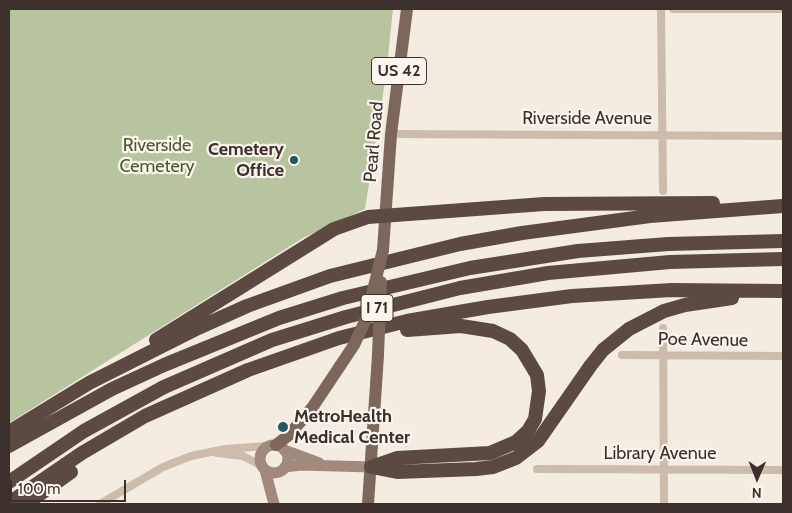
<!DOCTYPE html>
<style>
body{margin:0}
#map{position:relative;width:792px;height:513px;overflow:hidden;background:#f4ebe1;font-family:Cabin,sans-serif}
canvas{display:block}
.frame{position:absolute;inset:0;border:10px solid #3b302b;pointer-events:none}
.north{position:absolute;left:732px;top:453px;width:50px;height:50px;-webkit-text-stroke:4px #fbf5ee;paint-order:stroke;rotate:181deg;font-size:14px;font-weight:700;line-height:20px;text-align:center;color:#3b302b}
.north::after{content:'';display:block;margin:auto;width:18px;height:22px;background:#3b302b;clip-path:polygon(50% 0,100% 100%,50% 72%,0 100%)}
.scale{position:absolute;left:10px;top:480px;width:116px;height:22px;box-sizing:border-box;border:2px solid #3b302b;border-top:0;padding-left:6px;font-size:15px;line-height:18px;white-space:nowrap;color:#3b302b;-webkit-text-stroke:4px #fbf5ee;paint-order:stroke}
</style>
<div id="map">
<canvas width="792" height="513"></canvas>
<div class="frame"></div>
<div class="north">N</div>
<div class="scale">100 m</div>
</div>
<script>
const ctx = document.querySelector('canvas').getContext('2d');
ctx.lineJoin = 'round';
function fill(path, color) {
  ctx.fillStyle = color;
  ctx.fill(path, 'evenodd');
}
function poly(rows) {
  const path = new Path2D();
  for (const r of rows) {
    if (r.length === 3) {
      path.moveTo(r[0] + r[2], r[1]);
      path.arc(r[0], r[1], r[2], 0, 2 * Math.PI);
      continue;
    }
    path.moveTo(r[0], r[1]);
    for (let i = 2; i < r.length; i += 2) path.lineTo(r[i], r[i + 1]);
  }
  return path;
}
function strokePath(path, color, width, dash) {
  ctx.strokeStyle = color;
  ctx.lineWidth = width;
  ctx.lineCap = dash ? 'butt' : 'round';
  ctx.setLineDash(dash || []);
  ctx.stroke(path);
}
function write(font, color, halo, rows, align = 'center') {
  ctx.font = font + ' Cabin,sans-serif';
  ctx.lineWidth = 4.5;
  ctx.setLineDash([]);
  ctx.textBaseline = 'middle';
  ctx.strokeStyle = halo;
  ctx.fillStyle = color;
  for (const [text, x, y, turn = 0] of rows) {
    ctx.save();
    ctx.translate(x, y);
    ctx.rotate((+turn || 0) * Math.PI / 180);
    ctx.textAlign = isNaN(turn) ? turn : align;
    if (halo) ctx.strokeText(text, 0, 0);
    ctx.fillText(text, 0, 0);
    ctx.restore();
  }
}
fill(poly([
 [9,9,393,9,386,75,365,209,303,238,9,423]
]), '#b8c4a0');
strokePath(poly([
 [661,9,663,191],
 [673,9,783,9],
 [391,134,783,136],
 [663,328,664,504],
 [622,355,783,356],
 [217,453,243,456,262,466],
 [537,469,783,470],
 [100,504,163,467,191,456,225,449,267,446]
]), '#cdbbac', 8);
strokePath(poly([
 [274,459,14],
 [284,450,319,463],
 [285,467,301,465,371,467],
 [265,470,274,504]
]), '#a18a7d', 11);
strokePath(poly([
 [383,250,391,134,407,9],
 [276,445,289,435,312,408,340,366],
 [368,504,378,355]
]), '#7d675c', 12);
strokePath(poly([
 [156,340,334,229,368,217,544,204,713,203],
 [9,432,89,383,198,328,247,306,330,276,460,244,522,233,650,216,783,206],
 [9,446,112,389,164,365,279,318,343,298,470,268,578,251,668,244,783,241],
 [371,467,397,458,490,453,516,442,528,431,535,419,539,391,537,375,522,350,510,339,493,331,461,326,407,330],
 [372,467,397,472,476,469,493,467,516,458,538,441,591,365,603,350,629,329,664,311,685,305,732,298],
 [9,482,84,431,164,387,272,340,346,317,460,288,548,273,670,262,783,259],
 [9,503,82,453,145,416,248,370,339,338,407,321,488,307,572,296,672,290,783,291],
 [26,504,71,472]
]), '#5c4a42', 14);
strokePath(poly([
 [378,355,381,282],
 [340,366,354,345,366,319,383,250]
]), '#7d675c', 12);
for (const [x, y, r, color] of [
 [294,160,5,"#1f5a5e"],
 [283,427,6,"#1f5a5e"]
]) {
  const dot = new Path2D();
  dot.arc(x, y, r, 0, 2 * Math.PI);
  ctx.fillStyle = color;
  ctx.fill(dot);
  strokePath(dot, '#fbf5ee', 2);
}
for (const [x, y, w] of [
 [399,71,55],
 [377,308,32]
]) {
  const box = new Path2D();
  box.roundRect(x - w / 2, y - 13.5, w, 27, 4);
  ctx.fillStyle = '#fbf5ee';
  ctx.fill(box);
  strokePath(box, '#3b302b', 1);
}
write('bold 16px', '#3b302b', null, [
 ["US 42",399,71],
 ["I 71",377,308]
]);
write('18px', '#3b302b', '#fbf5ee', [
 ["Riverside Avenue",587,119],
 ["Pearl Road",374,142,-85],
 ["Poe Avenue",703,340,1],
 ["Library Avenue",660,454]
]);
write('18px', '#4a5a2e', '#fbf5ee', [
 ["Riverside",157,146],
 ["Cemetery",157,167]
]);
write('bold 18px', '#3b302b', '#fbf5ee', [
 ["Cemetery",284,150],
 ["Office",284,171],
 ["MetroHealth",294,417,"left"],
 ["Medical Center",294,438,"left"]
], 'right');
</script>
